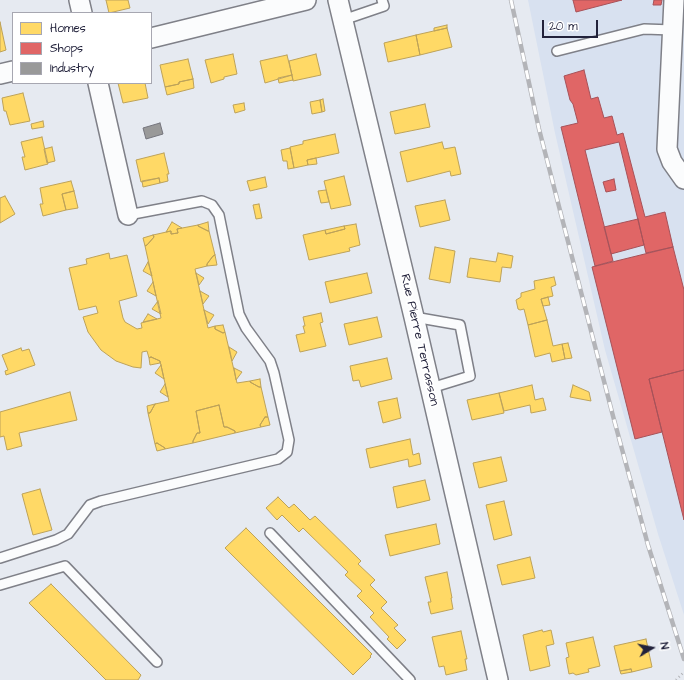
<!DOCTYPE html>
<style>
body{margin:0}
#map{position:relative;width:684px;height:680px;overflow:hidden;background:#e6eaf1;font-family:"Architects Daughter",sans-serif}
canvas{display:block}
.legend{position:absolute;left:12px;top:12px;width:140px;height:72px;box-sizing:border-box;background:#fff;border:1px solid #a7a7b1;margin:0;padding:5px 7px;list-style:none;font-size:12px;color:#22223b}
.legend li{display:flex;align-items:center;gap:8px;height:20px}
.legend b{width:20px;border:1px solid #a7a7b1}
.north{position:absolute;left:632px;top:628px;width:40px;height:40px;-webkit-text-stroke:3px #fff;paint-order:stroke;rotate:80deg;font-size:11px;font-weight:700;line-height:16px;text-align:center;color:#22223b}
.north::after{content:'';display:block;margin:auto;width:14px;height:18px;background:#22223b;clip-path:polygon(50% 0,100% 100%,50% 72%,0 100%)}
.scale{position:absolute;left:542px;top:20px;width:56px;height:18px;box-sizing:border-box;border:2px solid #22223b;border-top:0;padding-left:5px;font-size:12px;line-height:14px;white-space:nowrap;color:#22223b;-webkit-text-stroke:3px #fff;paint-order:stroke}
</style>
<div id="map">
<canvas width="684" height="680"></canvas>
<ul class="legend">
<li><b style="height:11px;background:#ffd966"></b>Homes</li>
<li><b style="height:11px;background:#e06666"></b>Shops</li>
<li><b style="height:11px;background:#999"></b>Industry</li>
</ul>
<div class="north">N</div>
<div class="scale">20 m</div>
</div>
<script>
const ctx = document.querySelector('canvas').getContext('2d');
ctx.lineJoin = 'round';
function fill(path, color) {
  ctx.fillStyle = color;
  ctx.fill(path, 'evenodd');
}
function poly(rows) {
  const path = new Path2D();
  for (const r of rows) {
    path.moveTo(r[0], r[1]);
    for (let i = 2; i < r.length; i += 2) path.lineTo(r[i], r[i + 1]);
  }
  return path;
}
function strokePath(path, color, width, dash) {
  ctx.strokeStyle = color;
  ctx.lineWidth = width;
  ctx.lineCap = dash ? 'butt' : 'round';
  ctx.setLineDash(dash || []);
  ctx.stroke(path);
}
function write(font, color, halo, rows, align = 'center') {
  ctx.font = font + ' "Architects Daughter",sans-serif';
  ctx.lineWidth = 4;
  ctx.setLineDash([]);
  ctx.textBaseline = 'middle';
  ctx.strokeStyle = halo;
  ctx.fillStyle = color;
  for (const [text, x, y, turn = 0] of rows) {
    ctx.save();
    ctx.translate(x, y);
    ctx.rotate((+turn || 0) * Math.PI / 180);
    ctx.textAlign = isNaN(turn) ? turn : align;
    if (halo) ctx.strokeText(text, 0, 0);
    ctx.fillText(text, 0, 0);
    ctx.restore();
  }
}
fill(poly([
 [528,0,684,0,684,615,658,534,605,350,555,133]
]), '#d8e1f0');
const homes = poly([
 [106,0,128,0,130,8,109,13,106,0],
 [0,22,6,50,0,52,0,22],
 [447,25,447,28,434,31,434,28,447,25],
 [447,28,452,47,420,55,416,35,447,28],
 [416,35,420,55,388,62,384,43,416,35],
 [233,54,237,74,224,77,224,79,211,83,205,60,233,54],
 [316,54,321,75,293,81,289,61,316,54],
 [287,55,292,75,265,83,260,61,287,55],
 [188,59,193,79,179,82,179,84,165,87,160,65,188,59],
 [292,75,293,80,279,83,278,78,292,75],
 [193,79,194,88,167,95,165,87,179,84,179,82,193,79],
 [118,83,145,83,148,98,123,103,118,83],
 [23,93,30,121,10,125,6,111,4,111,2,98,23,93],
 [323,99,325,111,322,112,320,100,323,99],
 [320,100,322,112,312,114,310,102,320,100],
 [244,103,245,110,235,113,233,105,244,103],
 [425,104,430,127,395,134,390,112,425,104],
 [43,121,44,127,32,129,31,124,43,121],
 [335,134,339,153,307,160,308,165,294,168,290,147,303,144,303,141,335,134],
 [42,137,48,164,25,170,22,157,25,157,21,142,42,137],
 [442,142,444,149,455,147,461,174,451,176,450,171,407,182,400,152,442,142],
 [52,147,55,161,47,163,44,149,52,147],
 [290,148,294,168,288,169,287,161,283,161,281,150,290,148],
 [164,153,169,174,167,174,168,181,160,183,159,178,141,182,136,160,164,153],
 [316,158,317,164,308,165,307,160,316,158],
 [344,176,351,205,331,209,324,181,344,176],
 [265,177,267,187,250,191,247,181,265,177],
 [159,178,160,183,143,187,142,181,159,178],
 [71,181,74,191,62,194,66,210,43,216,40,204,43,204,40,188,71,181],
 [326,190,329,202,321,203,318,191,326,190],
 [74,191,78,208,66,210,62,194,74,191],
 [5,196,15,214,0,223,0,198,5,196],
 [445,200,450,220,420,227,415,206,445,200],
 [259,204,262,218,256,219,253,205,259,204],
 [172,222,182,228,177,229,178,233,171,234,171,231,166,232,172,222],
 [208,222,209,231,208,231,198,226,198,225,208,222],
 [356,224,360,245,349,248,350,251,309,260,303,235,325,230,326,234,345,229,344,226,356,224],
 [198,225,198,226,208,231,209,231,215,255,213,256,207,264,207,266,195,269,208,328,215,326,215,329,223,333,225,332,237,383,250,381,250,382,259,387,261,387,268,417,265,417,260,425,261,427,235,433,235,431,227,427,224,427,219,405,196,411,200,433,197,433,193,441,193,443,165,449,165,448,157,443,155,444,148,413,150,413,155,404,169,401,160,361,151,357,149,358,147,351,142,352,141,368,133,367,116,361,101,350,88,332,83,317,98,313,96,306,79,310,69,268,87,264,86,259,109,253,110,259,127,255,137,296,119,301,123,318,125,322,137,329,142,328,141,323,161,318,145,246,147,245,154,237,153,235,171,231,171,234,178,233,177,229,198,225],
 [344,226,345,229,326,234,325,230,344,226],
 [153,235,154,237,147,245,145,246,143,238,153,235],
 [435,247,455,251,450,283,429,279,435,247],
 [498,253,513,256,511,268,502,267,500,282,467,277,470,258,496,262,498,253],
 [215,255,217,265,207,266,207,264,213,256,215,255],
 [148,262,152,276,143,271,148,262],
 [196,273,204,278,199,285,196,273],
 [367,273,372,293,330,303,325,282,367,273],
 [554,277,556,285,551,287,553,296,541,299,547,320,528,325,524,309,520,310,518,309,516,300,521,297,521,293,535,289,534,281,554,277],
 [153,282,156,296,147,291,153,282],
 [200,291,209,296,203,304,200,291],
 [548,297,550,305,543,306,541,299,548,297],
 [158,301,161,314,152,309,158,301],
 [204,310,214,315,208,324,204,310],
 [321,313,323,322,320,323,326,346,300,352,296,335,305,333,303,326,305,326,303,317,321,313],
 [148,314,157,319,143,322,148,314],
 [377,317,382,337,349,345,344,324,377,317],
 [547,320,553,346,562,344,565,359,552,362,550,353,535,357,528,325,547,320],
 [223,325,225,332,223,333,215,329,215,326,223,325],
 [568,343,572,358,565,359,562,344,568,343],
 [229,347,237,352,232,361,229,347],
 [21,348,22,351,29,349,35,365,6,375,5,371,8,370,2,355,21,348],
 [151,357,160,361,160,363,150,365,149,358,151,357],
 [387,358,392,379,361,387,359,380,353,381,350,366,387,358],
 [161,365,164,379,155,373,161,365],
 [234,368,242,372,236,380,234,368],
 [260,379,261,387,259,387,250,382,250,381,260,379],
 [165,384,168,397,160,392,165,384],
 [532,385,535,400,543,398,546,410,531,413,530,405,504,411,499,393,532,385],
 [573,385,589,392,591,401,570,397,573,385],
 [70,392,77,420,19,433,22,446,7,450,4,436,0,437,0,412,70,392],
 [499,393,504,413,472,420,467,400,499,393],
 [397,398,401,418,383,423,378,402,397,398],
 [155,404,150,413,148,413,147,406,155,404],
 [219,405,224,427,227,427,235,431,235,433,193,443,193,441,197,433,200,433,196,411,219,405],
 [265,417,268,417,270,425,261,427,260,425,265,417],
 [410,439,413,455,419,453,421,464,409,467,408,459,370,468,366,449,410,439],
 [157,443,165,448,165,449,157,451,155,444,157,443],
 [501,457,507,481,479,488,473,463,501,457],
 [425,480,430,500,397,508,393,487,425,480],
 [40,489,52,530,33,535,22,494,40,489],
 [278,497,289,508,294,504,310,520,315,516,361,561,358,564,375,580,370,585,387,602,381,608,398,625,394,628,406,640,397,649,387,639,389,637,370,617,374,613,357,596,362,591,345,575,348,572,303,528,299,532,282,515,277,520,266,508,278,497],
 [504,501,512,535,494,540,486,505,504,501],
 [436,524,440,544,390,556,385,535,436,524],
 [246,528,372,654,370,656,371,657,353,675,225,548,246,528],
 [530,557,535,578,502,585,497,565,530,557],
 [447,572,452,598,451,598,453,609,431,614,428,602,431,602,425,577,447,572],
 [51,584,141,675,138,680,106,680,29,603,51,584],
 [542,630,543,632,551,630,554,644,546,646,550,666,530,671,523,635,542,630],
 [461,631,467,659,465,659,467,670,446,675,444,666,439,667,432,637,461,631],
 [593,637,600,666,588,669,589,672,576,675,573,673,569,674,566,658,569,657,566,643,593,637],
 [646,639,652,667,632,672,631,669,620,671,614,646,646,639],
 [631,669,632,672,621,674,620,671,631,669]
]);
fill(homes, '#ffd966');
strokePath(homes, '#bda259', 1);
const shops = poly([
 [573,0,622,0,576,12,573,0],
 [654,0,662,0,661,5,653,5,654,0],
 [584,70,591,99,598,97,604,118,612,116,617,135,623,133,645,217,665,212,673,247,646,253,619,142,585,150,613,261,595,266,561,127,578,123,573,104,570,100,564,76,584,70],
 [614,179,616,190,606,192,603,182,614,179],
 [638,219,644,245,611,254,604,227,638,219],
 [673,247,684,290,684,370,649,379,662,432,635,439,592,267,673,247],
 [684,370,684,520,649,379,684,370]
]);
fill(shops, '#e06666');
strokePath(shops, '#a75259', 1);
const industry = poly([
 [160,123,163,134,146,139,143,128,160,123]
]);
fill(industry, '#999');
strokePath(industry, '#75757d', 1);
const lane = poly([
 [343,20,384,6,382,0],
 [557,51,644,29,673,30],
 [414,317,460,325,470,376,431,388],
 [270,533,410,680],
 [0,558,56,540,68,534,90,505,101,501,278,459,287,452,289,440,274,373,270,361,246,328,239,314,219,215,212,205,202,201,128,215],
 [0,585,65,566,157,662]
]);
const street = poly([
 [79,0,82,13],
 [338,0,414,317,498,680],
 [674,0,667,149,672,162,684,179],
 [151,38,306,0],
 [0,74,13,71],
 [98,83,128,215]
]);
strokePath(lane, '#7f8088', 12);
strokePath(street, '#7f8088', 22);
strokePath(poly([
 [676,680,684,672]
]), '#b3b4b8', 2.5, [1, 3]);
strokePath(lane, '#fbfcfd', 9);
strokePath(street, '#fbfcfd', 19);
const rail = poly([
 [511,0,539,129,613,416,648,545,684,659]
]);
strokePath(rail, '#b3b4b8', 4.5);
strokePath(rail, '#fff', 3, [9]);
write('13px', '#22223b', '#fff', [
 ["Rue Pierre Terrasson",419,340,77]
]);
</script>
